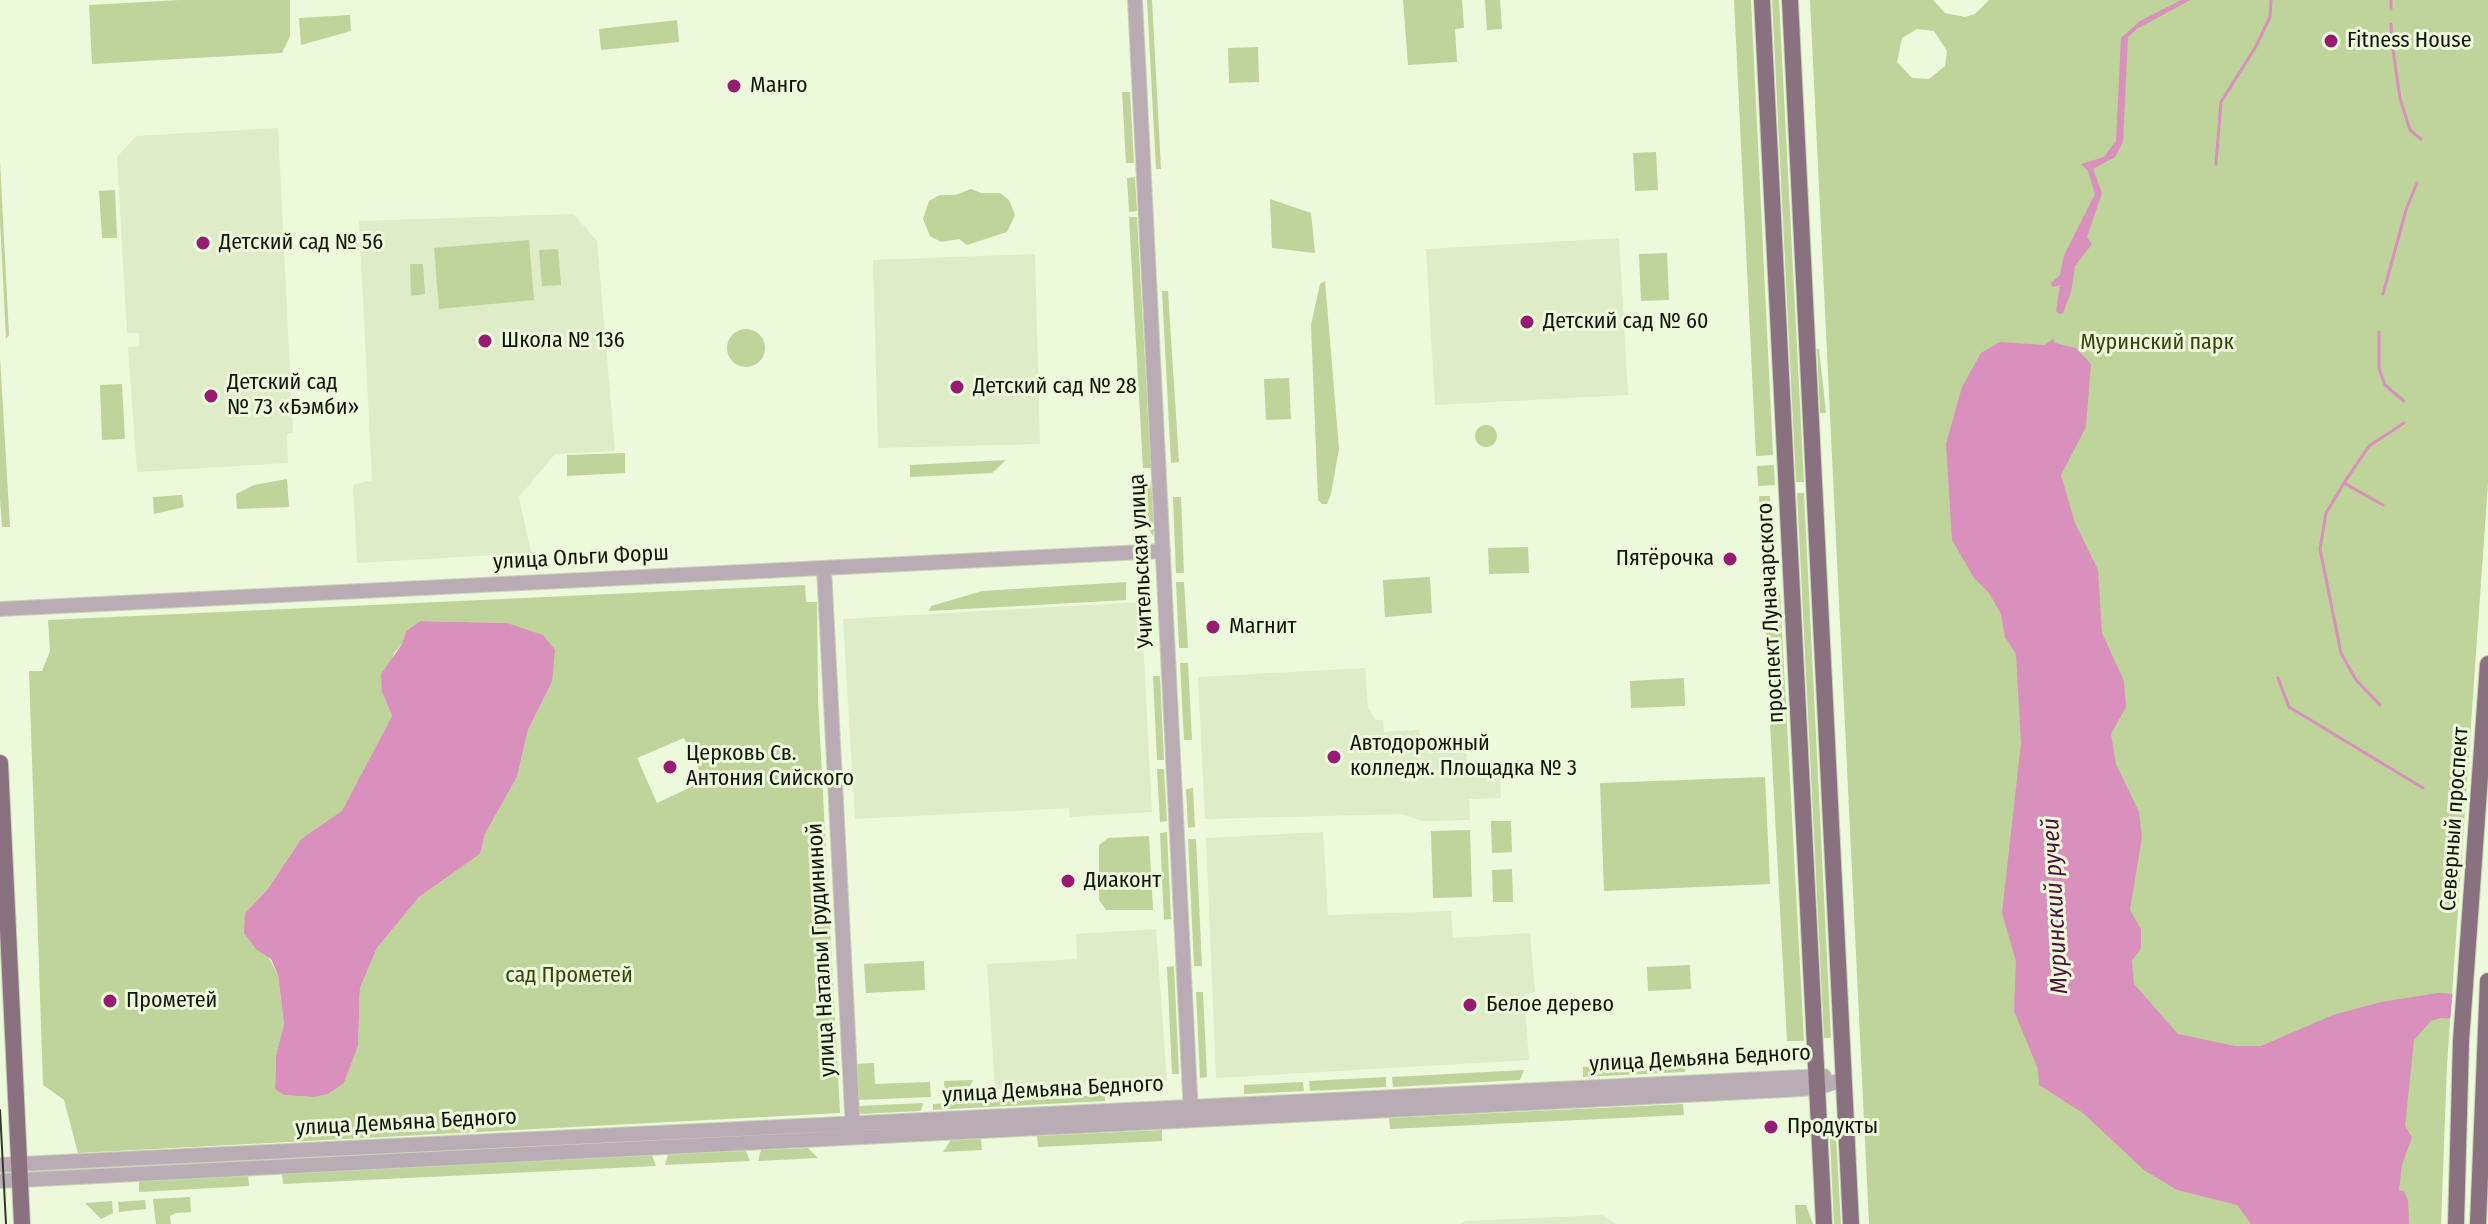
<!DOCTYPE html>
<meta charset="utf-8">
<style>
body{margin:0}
canvas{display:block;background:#ecf9da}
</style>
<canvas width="2488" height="1224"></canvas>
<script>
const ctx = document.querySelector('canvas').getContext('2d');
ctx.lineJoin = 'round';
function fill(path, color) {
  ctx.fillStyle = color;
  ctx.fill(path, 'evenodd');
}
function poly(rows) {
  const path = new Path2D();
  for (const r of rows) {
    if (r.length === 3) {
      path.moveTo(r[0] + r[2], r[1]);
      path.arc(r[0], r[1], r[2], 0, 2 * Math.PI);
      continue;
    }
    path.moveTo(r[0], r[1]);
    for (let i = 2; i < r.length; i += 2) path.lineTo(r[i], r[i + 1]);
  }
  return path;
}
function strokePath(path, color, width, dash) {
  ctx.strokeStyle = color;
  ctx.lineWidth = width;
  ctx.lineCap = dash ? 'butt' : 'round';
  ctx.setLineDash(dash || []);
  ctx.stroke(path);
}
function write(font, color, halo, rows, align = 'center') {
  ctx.font = font + ' "Fira Sans Condensed",sans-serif';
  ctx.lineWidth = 6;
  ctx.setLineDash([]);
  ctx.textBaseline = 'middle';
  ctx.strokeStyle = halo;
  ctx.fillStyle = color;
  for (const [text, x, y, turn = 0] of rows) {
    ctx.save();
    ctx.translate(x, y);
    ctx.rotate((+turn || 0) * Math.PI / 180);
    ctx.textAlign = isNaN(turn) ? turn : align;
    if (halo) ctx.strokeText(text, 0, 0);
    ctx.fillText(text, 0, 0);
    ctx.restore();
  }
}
fill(poly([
 [278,128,293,433,287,434,288,463,137,472,128,347,139,346,139,333,127,333,117,157,136,136],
 [574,214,597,241,615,451,555,454,519,497,531,553,357,563,353,485,372,480,359,221],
 [1619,238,1628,395,1435,405,1426,249],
 [1035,254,1040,444,878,448,873,260],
 [1141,602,1152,812,1070,817,1069,808,855,819,843,619],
 [1365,668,1368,707,1376,720,1383,720,1384,732,1419,730,1421,739,1466,737,1467,775,1500,774,1501,798,1469,799,1470,820,1422,821,1402,814,1205,819,1198,677],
 [1323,832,1328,915,1451,911,1453,938,1530,933,1535,992,1524,994,1529,1060,1216,1078,1206,838],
 [1156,929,1167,1081,995,1089,987,964,1077,959,1076,934],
 [1602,1215,1616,1224,1460,1224,1466,1221]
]), '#deedc8');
fill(poly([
 [180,0,290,0,290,36,282,53,92,64,89,5],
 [1147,0,1152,0,1161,169,1156,169],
 [1403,0,1462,0,1464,28,1455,29,1457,62,1408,65],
 [1485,0,1500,0,1502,29,1487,30],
 [1734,0,1751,0,1773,455,1756,456],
 [1772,0,1779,0,1804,482,1796,482],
 [1810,0,1933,0,1945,13,1965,17,1975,14,1989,0,2488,0,2488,483,2447,1065,2441,1224,1869,1224],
 [1917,29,1934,31,1947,51,1945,66,1929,79,1912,78,1897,62,1902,38],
 [350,15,351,31,301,45,299,18],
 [677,20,679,42,601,50,599,29],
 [1258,47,1259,82,1229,83,1228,48],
 [1122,92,1130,92,1134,163,1126,163],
 [1656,152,1658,190,1635,191,1633,153],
 [0,161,9,335,6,339,0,220],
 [1135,177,1137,211,1129,212,1127,178],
 [971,189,981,193,1000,193,1009,200,1015,215,1007,232,967,245,959,239,941,242,930,236,923,219,929,201,940,195,955,195],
 [115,190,117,238,102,238,99,191],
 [1270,199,1311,213,1315,253,1272,248],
 [1129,217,1137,217,1151,468,1143,468],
 [529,240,534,300,439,309,434,248],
 [558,249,561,285,542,286,539,250],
 [1667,253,1669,300,1641,301,1639,254],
 [410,264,423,264,425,294,411,296],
 [1325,281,1339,449,1331,494,1327,504,1322,504,1318,500,1311,325,1320,284],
 [1162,291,1168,291,1179,462,1171,463],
 [746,348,19],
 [1817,349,1819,349,1826,413,1820,413],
 [0,357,10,527,2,527,0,499],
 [1289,378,1291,419,1266,420,1264,379],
 [122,384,125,439,102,440,100,385],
 [1486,436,11],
 [625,453,625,473,567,476,567,455],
 [1006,460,992,473,910,477,910,465],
 [1774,465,1775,485,1758,486,1757,466],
 [287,479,289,507,237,509,236,494,254,485],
 [1151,482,1154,530,1153,536,1146,526,1143,483],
 [1797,493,1804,493,1831,1038,1824,1038],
 [182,495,184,507,154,514,153,497],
 [1759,496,1770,496,1773,553,1762,554],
 [1173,497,1181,497,1184,573,1176,573],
 [1528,547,1529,573,1489,574,1488,548],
 [1430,577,1432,613,1385,617,1383,580],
 [1126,582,1126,600,929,611,931,606,982,591],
 [1184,582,1188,648,1179,648,1176,582],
 [805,585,806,602,817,602,818,700,840,1113,78,1153,64,1100,43,1085,29,671,42,671,50,651,48,620],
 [420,621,507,623,552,682,528,730,517,777,485,834,480,854,419,897,377,948,360,988,358,1046,344,1083,313,1097,284,1095,275,1088,276,1055,284,1024,278,975,245,913,267,890,301,839,342,812,392,716,382,692,394,653,402,644,406,631],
 [684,738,704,781,657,803,637,758],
 [1763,588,1780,594,1804,1041,1787,1041,1767,665,1780,664,1780,657,1767,657],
 [1180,663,1188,663,1192,740,1184,740],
 [1153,676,1160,676,1164,760,1157,760],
 [1684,678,1685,706,1631,708,1630,681],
 [1157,769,1164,769,1167,821,1160,822],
 [1765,777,1770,884,1604,891,1600,783],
 [1193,788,1195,827,1188,828,1186,789],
 [1491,821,1511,821,1512,852,1492,853],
 [1470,830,1472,897,1433,898,1431,831],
 [1167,832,1171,919,1164,920,1160,833],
 [1149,836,1153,910,1106,910,1099,900,1099,845,1108,838],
 [1188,839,1196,839,1202,966,1194,966],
 [1512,869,1513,902,1493,902,1492,870],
 [924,961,925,990,866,993,864,964],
 [1690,965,1691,989,1648,991,1647,967],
 [1174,966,1179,1074,1172,1074,1167,967],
 [1196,992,1203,992,1207,1077,1200,1078],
 [1686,1062,1685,1072,1583,1077,1583,1067],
 [874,1063,875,1084,930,1082,931,1097,857,1100,856,1064],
 [1524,1070,1520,1080,1393,1087,1392,1077],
 [1386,1077,1386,1087,1310,1091,1309,1081],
 [973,1080,968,1091,945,1096,944,1081],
 [1303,1082,1304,1091,1244,1094,1244,1085],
 [1105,1095,1105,1101,933,1110,933,1104],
 [923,1103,921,1111,858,1114,858,1106],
 [1683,1104,1684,1115,1390,1129,1389,1118],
 [1835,1120,1841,1224,1834,1224,1829,1121],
 [1162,1130,1162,1141,1038,1147,1037,1136],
 [981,1139,982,1150,943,1152,951,1140],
 [808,1148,818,1158,758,1161,761,1150],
 [746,1151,750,1161,665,1165,668,1154],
 [652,1155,656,1166,283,1184,282,1174],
 [248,1175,249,1186,139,1192,139,1181],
 [190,1197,191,1212,176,1213,170,1216,171,1224,156,1224,153,1199],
 [145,1200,146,1209,119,1212,118,1202],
 [112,1201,113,1213,101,1219,85,1203],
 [1795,1205,1806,1205,1813,1224,1796,1224]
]), '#bed49a');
fill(poly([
 [2181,0,2190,0,2137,29,2128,37,2123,142,2115,157,2093,169,2102,193,2087,237,2092,244,2075,266,2071,292,2063,313,2059,314,2056,311,2060,285,2052,287,2051,283,2060,275,2064,255,2095,194,2088,171,2081,164,2104,157,2116,141,2121,38,2140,21],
 [2053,339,2055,343,2076,348,2091,364,2086,427,2061,475,2075,523,2098,570,2102,633,2124,681,2126,707,2111,734,2116,764,2139,812,2142,837,2130,910,2141,929,2141,948,2132,961,2134,984,2178,1034,2235,1046,2261,1046,2333,1015,2381,1002,2438,993,2488,996,2488,1021,2441,1018,2431,1021,2414,1040,2405,1126,2412,1137,2402,1165,2399,1190,2404,1191,2408,1201,2409,1224,2251,1224,2237,1205,2177,1190,2144,1170,2083,1113,2039,1085,2038,1069,2014,1011,2016,961,2002,913,2021,743,2016,654,2005,637,2001,614,1989,593,1974,578,1952,540,1946,444,1962,387,1981,353,2000,342,2045,345],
 [420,621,507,623,543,635,555,650,552,682,528,730,517,777,485,834,480,854,419,897,377,948,360,988,358,1046,344,1083,328,1094,313,1097,284,1095,275,1089,276,1055,284,1024,278,975,271,959,256,949,244,933,245,913,267,890,301,839,342,811,392,716,382,692,381,674,402,644,406,631]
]), '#d990bc');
fill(poly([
 [2453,990,2488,992,2488,1025,2450,1022]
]), '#ecf9da');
strokePath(poly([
 [2391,9,2391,0],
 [2391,24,2392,45],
 [2393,50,2400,98,2410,130,2421,139],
 [2216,164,2221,102,2255,48,2270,17,2271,0],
 [2383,294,2406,210,2417,183],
 [2379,332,2379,369,2385,385,2404,401],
 [2344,483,2383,505],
 [2278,678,2289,707,2423,788],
 [2380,705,2356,680,2341,653,2320,549,2326,513,2344,483,2369,446,2404,423]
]), '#d990bc', 3);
const minor = poly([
 [1135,0,1191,1114],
 [824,568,853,1131],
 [0,609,1163,551],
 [0,1165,1824,1076],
 [0,1181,1784,1090,1817,1088,1844,1079]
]);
const major = poly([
 [1762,0,1824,1224],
 [1790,0,1851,1224],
 [0,763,22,1224],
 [2456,1224,2461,1041,2488,664],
 [2478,1224,2488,981]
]);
strokePath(minor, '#c9d4b9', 16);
strokePath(major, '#c9d4b9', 18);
strokePath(minor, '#baacb4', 14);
strokePath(major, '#89717f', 16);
strokePath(poly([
 [0,1110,6,1224]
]), '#34392c', 2);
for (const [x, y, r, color] of [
 [2331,41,8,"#971a73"],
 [734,86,8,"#971a73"],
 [203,243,8,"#971a73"],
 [1527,322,8,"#971a73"],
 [485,341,8,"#971a73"],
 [957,387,8,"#971a73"],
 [211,396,8,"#971a73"],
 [1730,559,8,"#971a73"],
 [1213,627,8,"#971a73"],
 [1334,757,8,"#971a73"],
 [670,767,8,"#971a73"],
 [1068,881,8,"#971a73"],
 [110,1001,8,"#971a73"],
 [1470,1005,8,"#971a73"],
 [1771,1127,8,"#971a73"]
]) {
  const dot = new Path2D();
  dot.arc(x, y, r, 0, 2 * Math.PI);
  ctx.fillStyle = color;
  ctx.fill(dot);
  strokePath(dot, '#ecf9da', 3);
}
write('22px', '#10140a', '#ecf9da', [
 ["Fitness House",2347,41],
 ["Манго",750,86],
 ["Детский сад № 56",219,243],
 ["Детский сад № 60",1543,322],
 ["Школа № 136",501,341],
 ["Детский сад",227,383],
 ["№ 73 «Бэмби»",227,408],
 ["Детский сад № 28",973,387],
 ["Пятёрочка",1714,559,"right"],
 ["Магнит",1229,627],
 ["Автодорожный",1350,744],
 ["колледж. Площадка № 3",1350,769],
 ["Церковь Св.",686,754],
 ["Антония Сийского",686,779],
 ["Диаконт",1084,881],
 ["Прометей",126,1001],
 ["Белое дерево",1486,1005],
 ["Продукты",1787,1127]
], 'left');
write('22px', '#32430b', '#ecf9da', [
 ["Муринский парк",2157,343],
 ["сад Прометей",569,976]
]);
write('22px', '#10140a', '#ecf9da', [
 ["улица Ольги Форш",581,558,-3],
 ["Учительская улица",1142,561,-93],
 ["проспект Луначарского",1771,613,-93],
 ["Северный проспект",2455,819,-86],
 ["улица Натальи Грудининой",822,950,-93],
 ["улица Демьяна Бедного",1700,1059,-3],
 ["улица Демьяна Бедного",1053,1090,-3],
 ["улица Демьяна Бедного",406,1123,-3]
]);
write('italic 24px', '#4f0e3b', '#ecf9da', [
 ["Муринский ручей",2056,906,-93]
]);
</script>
